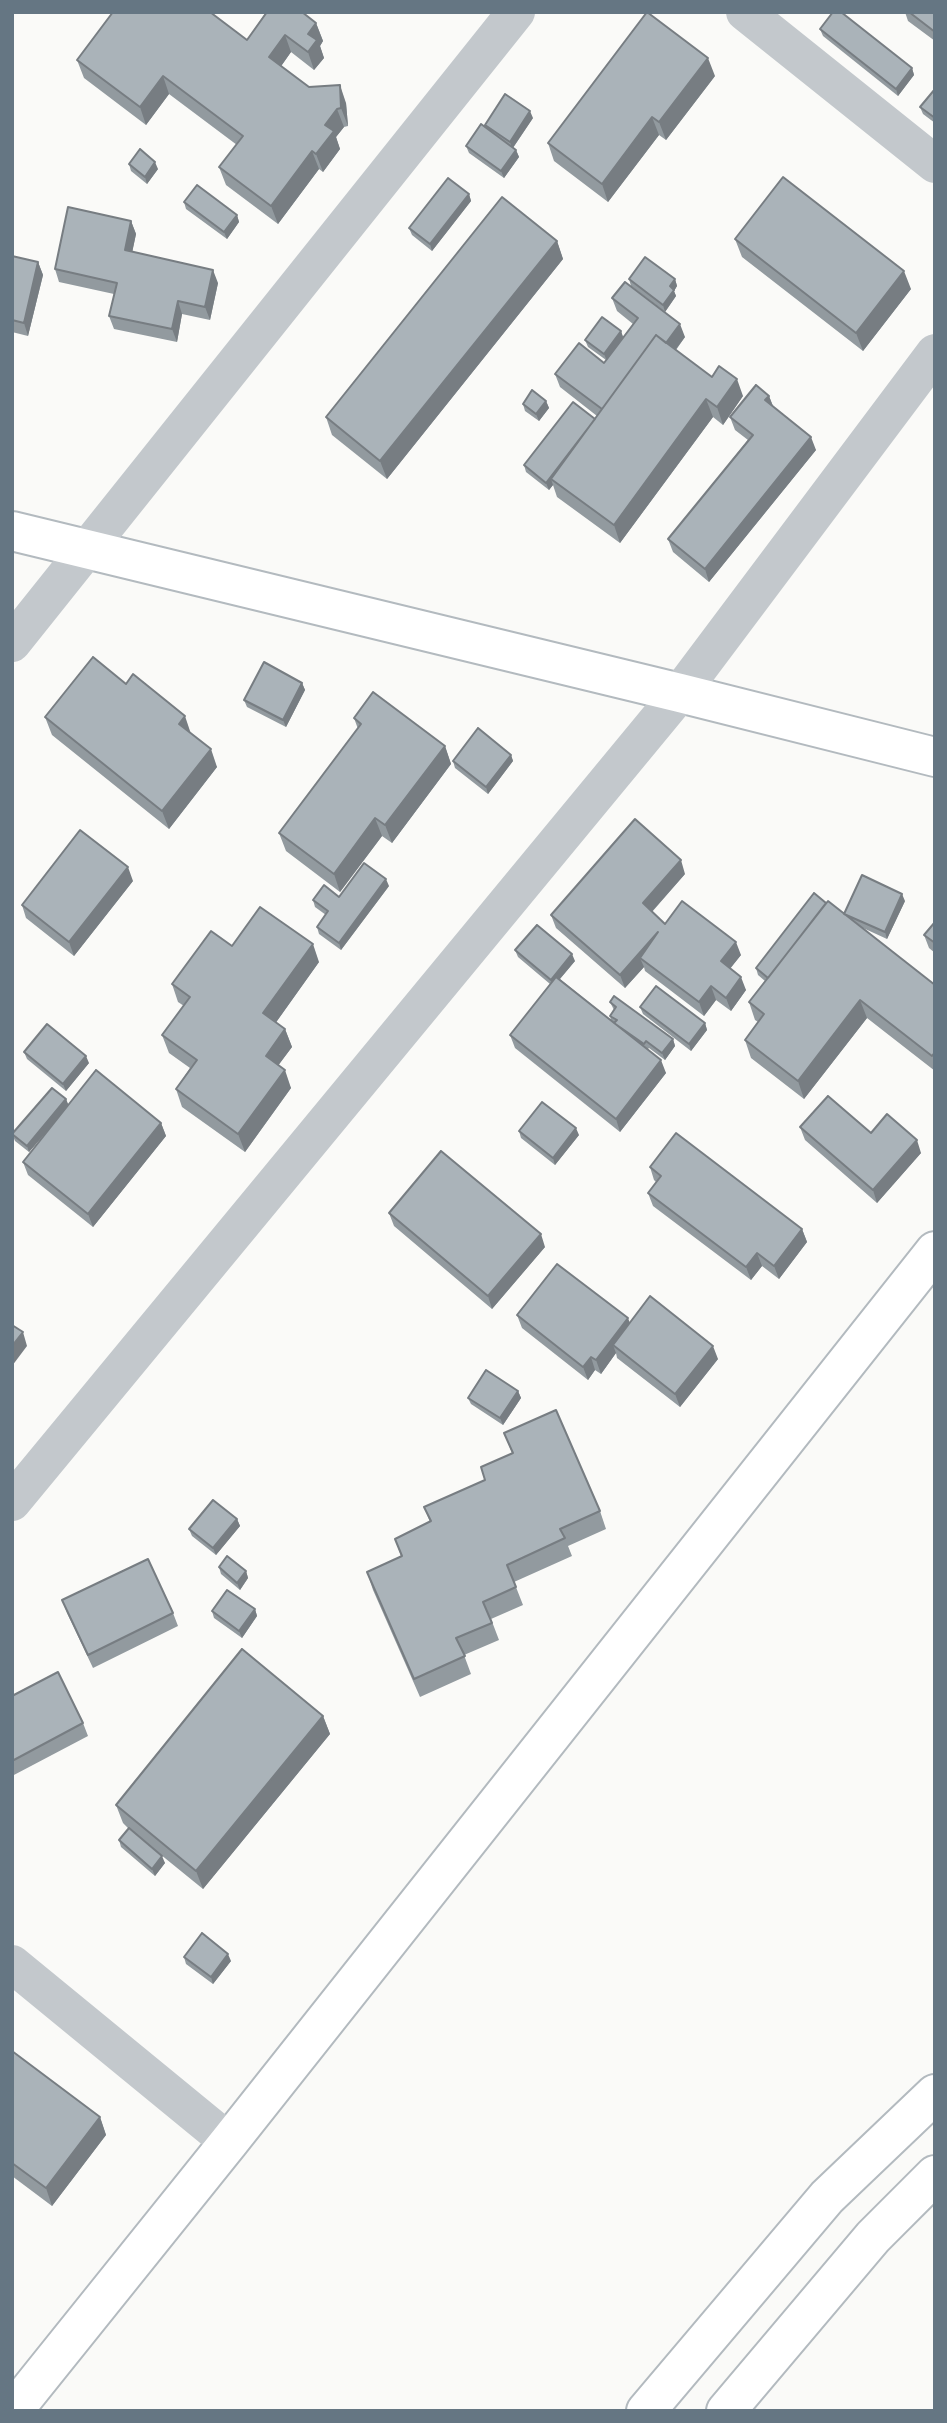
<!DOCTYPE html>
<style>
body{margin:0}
#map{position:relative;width:947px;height:2423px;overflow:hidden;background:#fafaf8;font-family:Quicksand,sans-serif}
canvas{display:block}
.frame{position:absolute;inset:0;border:14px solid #657683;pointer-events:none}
</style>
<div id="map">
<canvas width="947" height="2423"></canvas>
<div class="frame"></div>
</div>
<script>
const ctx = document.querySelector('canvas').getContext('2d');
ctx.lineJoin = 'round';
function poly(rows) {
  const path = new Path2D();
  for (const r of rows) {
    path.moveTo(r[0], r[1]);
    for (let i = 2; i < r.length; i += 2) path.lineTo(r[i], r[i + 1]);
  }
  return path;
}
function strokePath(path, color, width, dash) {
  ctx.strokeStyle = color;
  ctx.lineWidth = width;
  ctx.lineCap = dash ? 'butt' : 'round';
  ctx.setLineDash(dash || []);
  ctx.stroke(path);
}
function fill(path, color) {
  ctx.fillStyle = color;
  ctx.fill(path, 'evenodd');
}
const secondary = poly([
 [12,531,680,693,935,757],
 [13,2411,229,2142,935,1251],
 [646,2411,827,2197,935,2094],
 [726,2411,873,2237,935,2175]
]);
strokePath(secondary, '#b3babf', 42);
strokePath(poly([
 [745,12,935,164],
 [12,643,516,12],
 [12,1502,680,693,935,353],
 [12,1964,229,2142]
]), '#c3c8cc', 38);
strokePath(secondary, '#fff', 38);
fill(poly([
 [266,12,302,12,316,23,323,41,320,46,324,58,314,70,291,52,281,66,309,87,346,103,348,126,344,127,336,137,340,149,323,172,319,169,278,224,226,185,219,167,237,145,169,94,146,125,84,78,77,60,247,40],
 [905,12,935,12,935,41,908,21],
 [820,29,912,68,914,75,898,96,823,36],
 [715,76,666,140,659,135,608,202,554,161,548,143],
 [935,89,935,123,923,114,920,107],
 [533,118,513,148,516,150,519,157,504,178,469,153,466,146,486,128,485,125],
 [129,164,158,169,147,184,131,171],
 [469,194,471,201,432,251,412,235,409,228],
 [184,202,237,215,239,222,227,239,186,209],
 [131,221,136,234,132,252,218,283,210,320,182,314,177,342,114,329,109,316,114,294,59,282,55,269],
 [735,239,911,289,863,351,742,257],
 [557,241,563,259,387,479,332,435,326,417],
 [12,256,38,262,43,275,28,336,12,332],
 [629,279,675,279,677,286,674,291,676,296,665,312,631,286],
 [612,298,685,337,676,350,712,377,743,396,723,425,713,417,620,543,557,497,553,485,549,490,526,472,524,465,595,419,597,416,560,387,555,374,604,363,606,360,588,347,585,340,621,331,623,337,633,324,617,311],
 [769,396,773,406,816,450,709,582,673,552,668,539,748,440,735,430,730,417],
 [546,401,549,408,539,421,525,411,523,404],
 [302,683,305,690,286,727,247,707,244,700],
 [126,684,191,734,217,767,169,829,52,735,45,717],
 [354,718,445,746,451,764,392,843,382,836,340,892,286,851,279,833,358,729],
 [511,755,513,761,488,794,455,768,453,761],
 [685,874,652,912,665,924,741,955,730,968,746,990,731,1011,716,1000,704,1016,645,971,644,967,625,988,556,928,551,915],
 [133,881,74,956,26,918,22,905],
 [389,886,341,950,319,934,317,927,326,915,315,907,313,900,339,897],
 [905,901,887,939,863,928,935,985,935,1071,867,1018,804,1099,751,1058,745,1040,758,1022,755,1020,749,1002,765,981,758,975,756,968,826,903,844,913],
 [935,922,935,953,929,948,924,935],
 [232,946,319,962,276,1022,285,1029,292,1047,278,1065,291,1088,245,1152,182,1107,176,1089,190,1068,169,1053,162,1035,184,1006,178,1002,172,984],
 [515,950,575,961,560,979,611,1020,610,1016,614,1010,610,1002,673,1039,675,1046,665,1060,649,1048,648,1049,666,1073,620,1132,515,1048,510,1035,550,984,518,957],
 [640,1007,705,1023,707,1030,691,1051,643,1014],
 [24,1052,89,1063,66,1091,27,1059],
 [66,1099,68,1106,161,1123,166,1136,93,1227,28,1175,23,1162,56,1121,29,1152,15,1141,12,1134],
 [800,1127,871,1133,921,1153,877,1203,805,1140],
 [519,1131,579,1135,555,1165,521,1138],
 [650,1167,802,1229,807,1242,779,1279,762,1266,751,1280,653,1206,648,1193,656,1182,654,1180],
 [389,1213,545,1247,492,1309,394,1226],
 [517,1315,630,1323,718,1359,680,1407,617,1358,616,1353,601,1374,595,1370,588,1380,522,1328],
 [518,1391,521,1398,503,1425,471,1404,468,1398],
 [504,1433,600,1511,606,1529,568,1546,572,1556,514,1582,523,1605,491,1619,499,1640,464,1655,471,1674,420,1697,373,1590,367,1572,401,1556,395,1539,430,1522,424,1507,485,1480,512,1453],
 [237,1519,240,1526,216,1555,192,1536,189,1529],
 [219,1567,246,1571,248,1578,240,1590,221,1574],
 [62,1600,173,1613,178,1626,93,1668,67,1613],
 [255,1609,257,1616,242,1638,214,1618,212,1611],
 [12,1696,83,1723,88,1736,12,1776],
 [323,1716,330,1734,203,1889,139,1837,165,1863,155,1876,121,1847,119,1840,129,1829,123,1823,116,1805],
 [184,1957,231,1961,213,1984,186,1964],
 [12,2051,100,2117,106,2135,52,2206,12,2176]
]), '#929a9f');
fill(poly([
 [316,23,323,41,320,46,324,58,314,70,308,52,308,34],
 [285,35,291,52,275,75,269,57],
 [708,58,715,76,666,140,659,122],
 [912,68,914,75,898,96,896,89],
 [163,76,169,94,146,125,140,107],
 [340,85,346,103,348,126,341,108],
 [337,109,344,127,336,137,340,149,323,172,316,154,325,125],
 [530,111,533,118,512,149,510,142],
 [652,117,659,135,608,202,602,184],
 [516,150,519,157,504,178,501,171],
 [312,151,319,169,278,224,271,206],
 [155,162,158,169,147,184,145,177],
 [469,194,471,201,432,251,430,244],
 [237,215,239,222,227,239,224,232],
 [131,221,136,234,130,263,125,250],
 [557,241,563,259,387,479,380,461],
 [38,262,43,275,28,336,24,323],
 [213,270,218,283,210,320,205,307],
 [904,271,911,289,863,351,856,333],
 [675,279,677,286,674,291,676,296,665,312,663,305,670,286],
 [178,301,182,314,177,342,172,329],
 [680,324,685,337,670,357,665,344],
 [621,331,623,337,607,361,604,354],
 [737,379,743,396,723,425,717,407],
 [769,396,774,409,765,400],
 [706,399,713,417,620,543,614,525],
 [546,401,549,408,539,421,536,414],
 [596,419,551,479,553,485,549,490,546,483],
 [811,437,816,450,709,582,705,569],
 [302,683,305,690,286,727,283,720],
 [185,716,191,734,179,724],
 [445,746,451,764,392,843,385,825],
 [211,749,217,767,169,829,162,811],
 [511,755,513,761,488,794,486,787],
 [375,818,382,836,340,892,334,874],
 [681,860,685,874,647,917,643,903],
 [128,867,133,881,74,956,69,942],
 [386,879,389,886,341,950,339,943],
 [902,894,905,901,887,939,885,932],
 [658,932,640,958,644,967,625,988,620,975],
 [736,942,741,955,726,974,721,961],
 [313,944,319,962,270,1031,263,1013],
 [572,954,575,961,553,987,551,980],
 [741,977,746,990,731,1011,726,998],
 [711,986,716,1000,704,1016,699,1002],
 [860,1000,867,1018,804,1099,798,1081],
 [705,1023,707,1030,691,1051,689,1044],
 [285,1029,292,1047,272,1074,266,1056],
 [673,1039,675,1046,665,1060,662,1053],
 [86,1056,89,1063,66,1091,63,1084],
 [661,1060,666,1073,620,1132,616,1119],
 [285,1070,291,1088,245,1152,238,1134],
 [66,1099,69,1106,29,1152,27,1146],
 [161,1123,166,1136,93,1227,88,1214],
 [576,1128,579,1135,555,1165,553,1158],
 [917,1140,921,1153,877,1203,873,1190],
 [802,1229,807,1242,779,1279,774,1266],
 [541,1234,545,1247,492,1309,488,1296],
 [757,1253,762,1266,751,1280,746,1267],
 [628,1318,633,1331,613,1345,616,1353,601,1374,596,1360],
 [23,1332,27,1346,12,1366,12,1346],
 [713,1346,718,1359,680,1407,675,1394],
 [591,1357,595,1370,588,1380,583,1367],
 [518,1391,521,1398,503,1425,500,1418],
 [237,1519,240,1526,216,1555,213,1548],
 [246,1571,248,1578,240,1590,237,1583],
 [255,1609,257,1616,242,1638,239,1631],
 [323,1716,330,1734,203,1889,196,1871],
 [162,1856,165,1863,155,1876,152,1869],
 [228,1954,231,1961,213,1984,211,1977],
 [100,2117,106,2135,52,2206,46,2188]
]), '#777d82');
const building = poly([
 [113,12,210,12,247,40,267,12,302,12,316,23,308,34,317,40,308,52,285,35,269,57,309,87,340,85,341,108,337,109,325,125,334,131,316,154,312,151,271,206,219,167,243,136,163,76,140,107,77,60,113,12],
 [647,12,708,58,659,122,652,117,602,184,548,143,647,12],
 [833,12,841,12,912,68,896,89,820,29,833,12],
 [909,12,935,12,935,32,909,12],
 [935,89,935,118,920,107,935,89],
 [505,94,530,111,510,142,485,125,505,94],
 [481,124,516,150,501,171,466,146,481,124],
 [140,149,155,162,145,177,129,164,140,149],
 [783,177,904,271,856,333,735,239,783,177],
 [448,178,469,194,430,244,409,228,448,178],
 [197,185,237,215,224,232,184,202,197,185],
 [502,197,557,241,380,461,326,417,502,197],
 [68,207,131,221,125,250,213,270,205,307,178,301,172,329,109,316,117,283,55,269,68,207],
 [12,256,38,262,24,323,12,320,12,256],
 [645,257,675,279,670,286,674,290,663,305,629,279,645,257],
 [625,282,680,324,666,343,656,335,602,409,555,374,579,343,604,363,638,318,612,298,625,282],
 [602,317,621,331,604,354,585,340,602,317],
 [656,335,712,377,719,366,737,379,717,407,706,399,614,525,551,479,656,335],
 [756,385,769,396,765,400,811,437,705,569,668,539,753,435,730,417,756,385],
 [532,390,546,401,536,414,523,404,532,390],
 [573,402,595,419,546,483,524,465,573,402],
 [93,657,126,684,133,674,185,716,179,724,211,749,162,811,45,717,93,657],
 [264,662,302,683,283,720,244,700,264,662],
 [373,692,445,746,385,825,375,818,334,874,279,833,361,724,354,718,373,692],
 [478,728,511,755,486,787,453,761,478,728],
 [635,819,681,860,643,903,665,924,682,901,736,942,721,961,741,977,726,998,711,986,699,1002,640,958,658,932,620,975,551,915,635,819],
 [80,830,128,867,69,942,22,905,80,830],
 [364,863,386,879,339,943,317,927,328,911,313,900,324,885,339,897,364,863],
 [862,875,902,894,885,932,844,914,862,875],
 [814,893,826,903,768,978,756,968,814,893],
 [828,901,935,985,935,1052,932,1056,860,1000,798,1081,745,1040,764,1014,749,1002,828,901],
 [260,907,313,944,263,1013,285,1029,266,1056,285,1070,238,1134,176,1089,197,1060,162,1035,190,997,172,984,211,931,232,946,260,907],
 [935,922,935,943,924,935,935,922],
 [537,925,572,954,551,980,515,950,537,925],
 [556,977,661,1060,616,1119,510,1035,556,977],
 [656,986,705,1023,689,1044,640,1007,656,986],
 [614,996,673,1039,662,1053,646,1041,644,1044,614,1023,617,1020,610,1016,616,1007,610,1002,614,996],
 [47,1024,86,1056,63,1084,24,1052,47,1024],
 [96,1070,161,1123,88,1214,23,1162,96,1070],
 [52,1088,66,1099,27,1146,12,1134,52,1088],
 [828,1096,871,1133,887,1114,917,1140,873,1190,800,1127,828,1096],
 [542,1102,576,1128,553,1158,519,1131,542,1102],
 [676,1133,802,1229,774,1266,757,1253,746,1267,648,1193,661,1176,650,1167,676,1133],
 [441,1151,541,1234,488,1296,389,1213,441,1151],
 [557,1264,628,1318,596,1360,591,1357,583,1367,517,1315,557,1264],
 [650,1296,713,1346,675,1394,613,1345,650,1296],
 [12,1325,23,1332,12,1346,12,1325],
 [486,1370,518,1391,500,1418,468,1398,486,1370],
 [556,1410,600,1511,560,1529,565,1538,507,1565,516,1587,483,1602,492,1623,456,1638,465,1656,414,1679,367,1572,402,1556,395,1539,431,1521,424,1507,485,1480,481,1467,513,1453,504,1433,556,1410],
 [213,1500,237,1519,213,1548,189,1529,213,1500],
 [227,1556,246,1571,237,1583,219,1567,227,1556],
 [148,1559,173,1613,88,1655,62,1600,148,1559],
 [227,1590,255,1609,239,1631,212,1611,227,1590],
 [242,1649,323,1716,196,1871,116,1805,242,1649],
 [58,1672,83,1723,12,1761,12,1696,58,1672],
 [129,1828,162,1856,152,1869,119,1840,129,1828],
 [202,1933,228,1954,211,1977,184,1957,202,1933],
 [12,2051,100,2117,46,2188,12,2163,12,2051]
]);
fill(building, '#aab3b9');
strokePath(building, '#777d82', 2);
</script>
